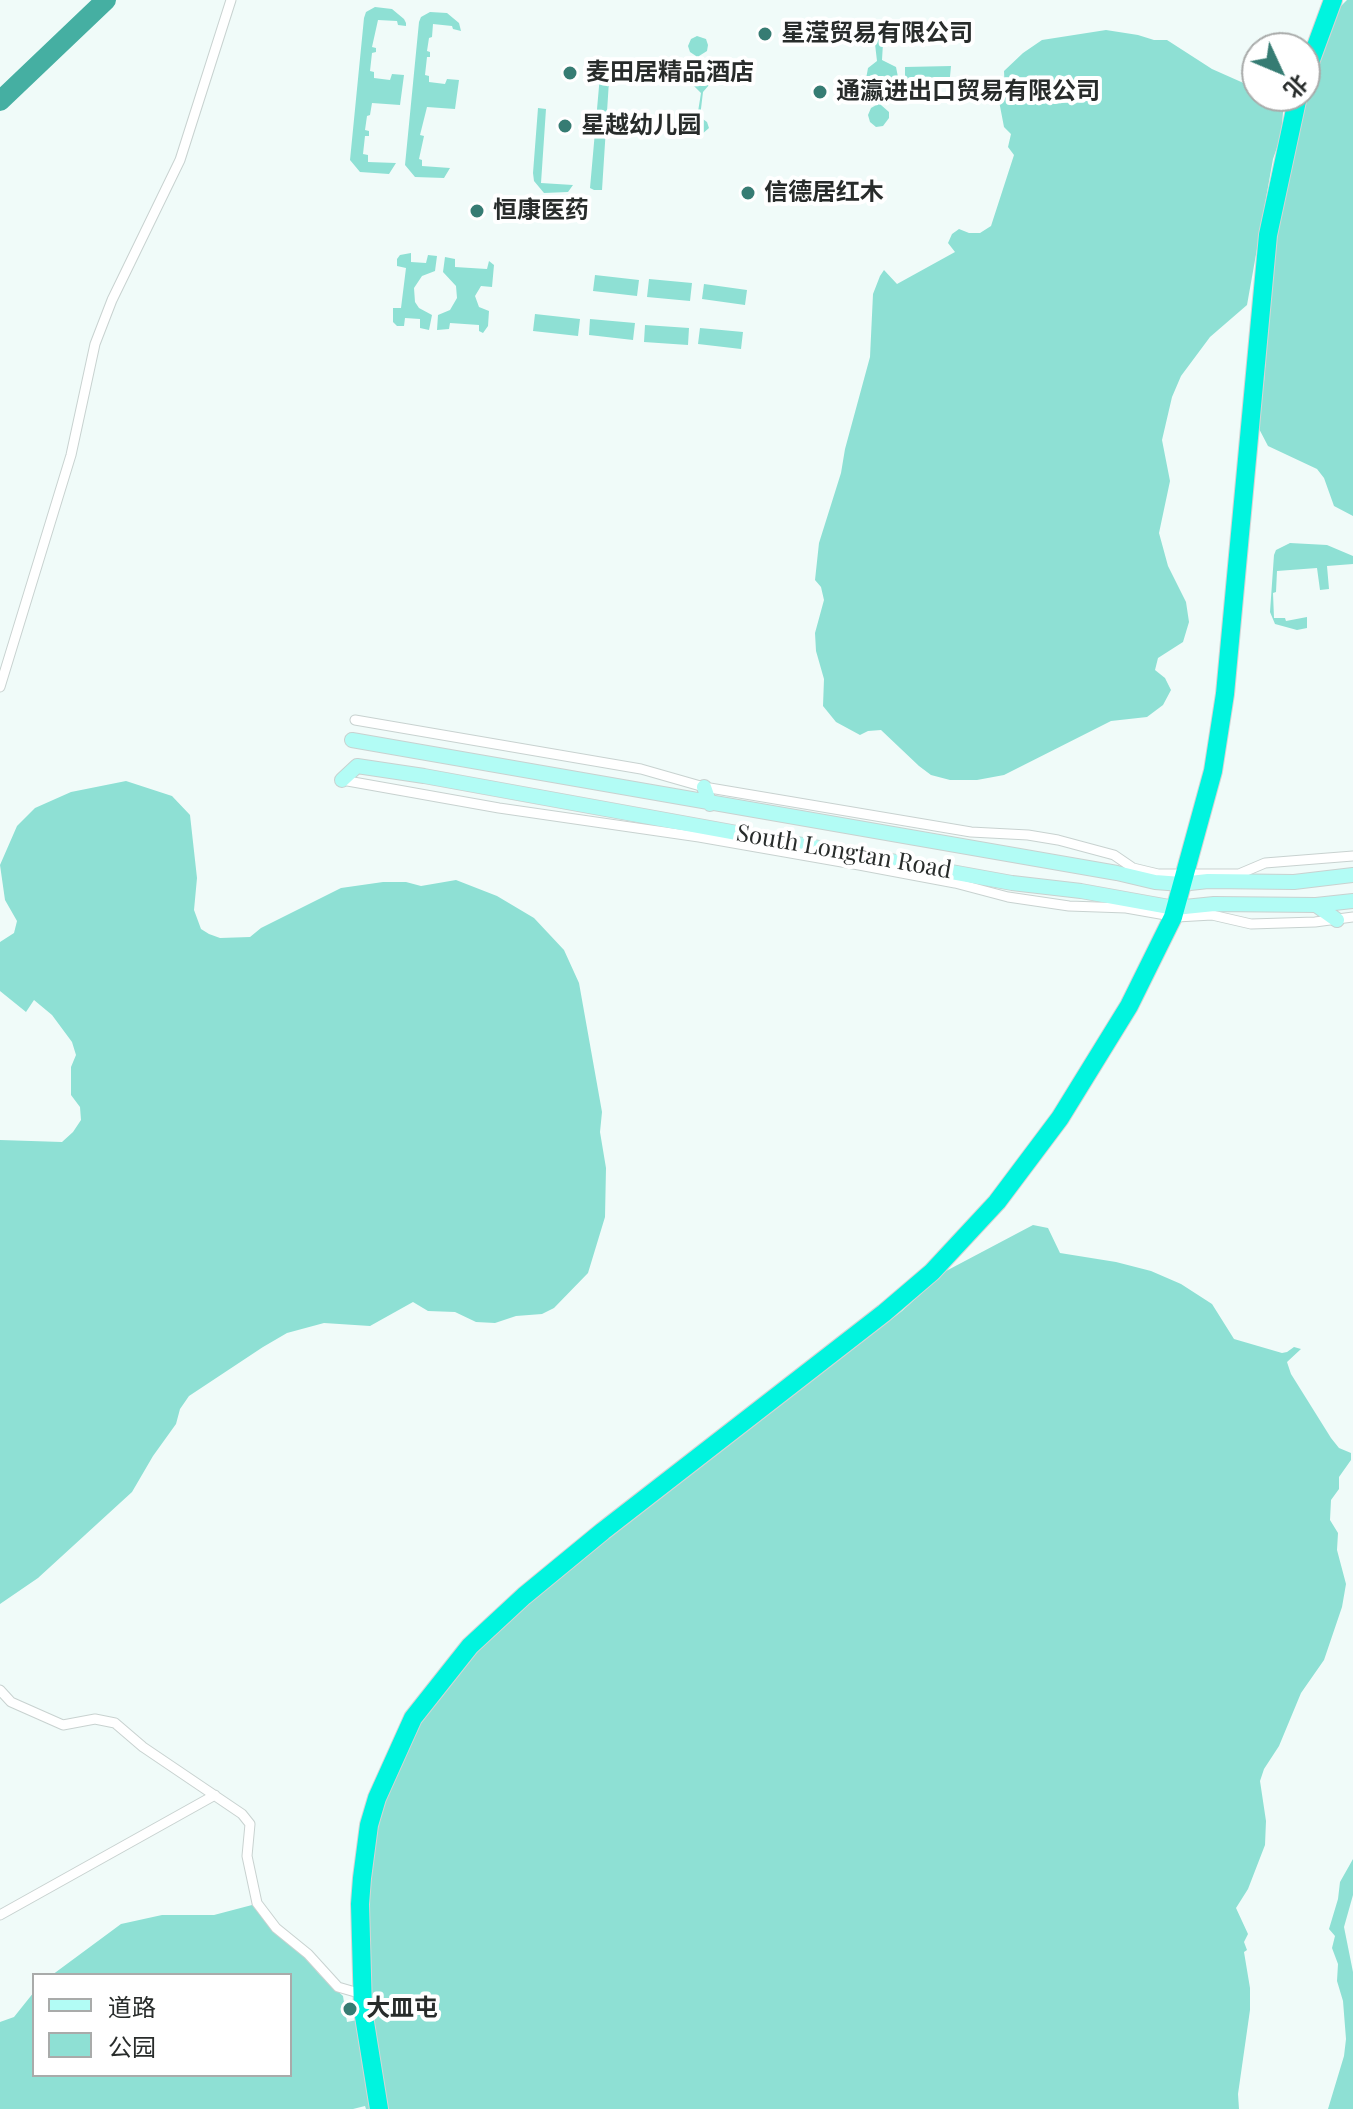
<!DOCTYPE html>
<meta charset="utf-8">
<style>
body{margin:0}
#map{position:relative;width:1353px;height:2109px;overflow:hidden;background:#f0fbf9;font-family:"Playfair Display","Noto Sans SC",serif}
canvas{display:block}
.legend{position:absolute;left:32px;top:1973px;width:260px;height:104px;box-sizing:border-box;background:#fff;border:2px solid #a9abaa;margin:0;padding:10px 14px;list-style:none;font-size:24px;color:#282c2b}
.legend li{display:flex;align-items:center;gap:16px;height:40px}
.legend b{width:40px;border:2px solid #a9abaa}
.north{position:absolute;left:1241px;top:32px;width:80px;height:80px;box-sizing:border-box;background:#fff;border:2px solid #a9abaa;border-radius:50%;rotate:134deg;font-size:22px;font-weight:700;line-height:32px;text-align:center;color:#282c2b}
.north::after{content:'';display:block;margin:auto;width:28px;height:36px;background:#367c73;clip-path:polygon(50% 0,100% 100%,50% 72%,0 100%)}
</style>
<div id="map">
<canvas width="1353" height="2109"></canvas>
<ul class="legend">
<li><b style="height:10px;background:#b2fcf5"></b>道路</li>
<li><b style="height:22px;background:#8ee0d4"></b>公园</li>
</ul>
<div class="north">北</div>
</div>
<script>
const ctx = document.querySelector('canvas').getContext('2d');
ctx.lineJoin = 'round';
function fill(path, color) {
  ctx.fillStyle = color;
  ctx.fill(path, 'evenodd');
}
function poly(rows) {
  const path = new Path2D();
  for (const r of rows) {
    path.moveTo(r[0], r[1]);
    for (let i = 2; i < r.length; i += 2) path.lineTo(r[i], r[i + 1]);
  }
  return path;
}
function strokePath(path, color, width, dash) {
  ctx.strokeStyle = color;
  ctx.lineWidth = width;
  ctx.lineCap = dash ? 'butt' : 'round';
  ctx.setLineDash(dash || []);
  ctx.stroke(path);
}
function write(font, color, halo, rows, align = 'center') {
  ctx.font = font + ' "Playfair Display","Noto Sans SC",serif';
  ctx.lineWidth = 8;
  ctx.setLineDash([]);
  ctx.textBaseline = 'middle';
  ctx.strokeStyle = halo;
  ctx.fillStyle = color;
  for (const [text, x, y, turn = 0] of rows) {
    ctx.save();
    ctx.translate(x, y);
    ctx.rotate((+turn || 0) * Math.PI / 180);
    ctx.textAlign = isNaN(turn) ? turn : align;
    if (halo) ctx.strokeText(text, 0, 0);
    ctx.fillText(text, 0, 0);
    ctx.restore();
  }
}
fill(poly([
 [1347,0,1353,0,1353,516,1334,506,1324,478,1317,469,1268,446,1256,423,1264,382,1275,236,1303,113,1329,30,1339,8],
 [375,7,392,9,404,19,406,23,406,26,398,25,397,21,378,20,372,47,376,48,376,52,372,53,370,71,374,72,374,78,390,80,392,74,404,75,400,105,372,103,370,115,367,116,365,130,369,131,369,136,365,136,363,154,368,155,368,162,396,163,389,174,360,172,350,160,364,18,366,12],
 [430,12,447,13,459,23,461,31,453,29,452,26,433,24,432,37,429,38,427,51,430,52,430,57,427,57,425,75,429,76,429,82,445,84,447,79,459,80,455,109,427,107,420,135,424,136,419,159,422,160,422,166,450,168,444,178,415,177,405,165,419,22,421,17],
 [889,19,891,42,883,43,882,60,896,67,898,77,895,87,881,93,881,105,889,112,889,118,883,126,876,127,870,122,868,115,871,108,878,104,876,91,866,79,868,68,877,61,875,44,870,44,868,22],
 [1106,30,1138,35,1154,40,1167,40,1212,69,1257,89,1257,96,1277,96,1284,101,1281,136,1273,159,1247,305,1210,337,1181,376,1172,397,1162,440,1170,481,1159,533,1168,566,1186,602,1189,622,1183,642,1158,658,1155,670,1165,678,1171,690,1163,705,1147,717,1111,721,1004,775,977,780,950,780,931,775,919,766,881,730,868,731,860,735,836,722,823,706,824,679,816,651,815,633,824,600,821,587,815,580,819,543,841,473,845,449,870,357,873,294,880,276,884,270,897,284,955,252,948,243,952,234,959,229,969,233,980,233,991,226,1014,155,1008,147,1011,134,1004,127,999,101,1005,95,1004,71,1023,53,1042,40],
 [697,36,706,39,708,45,707,51,699,56,701,77,708,80,709,85,703,92,700,117,707,122,709,128,701,135,693,133,691,127,697,118,701,93,694,86,697,79,696,56,690,52,688,46,691,39],
 [601,64,610,65,602,190,594,190,590,188],
 [951,66,949,87,905,85,905,67],
 [538,108,546,109,541,183,573,185,568,192,544,193,534,181,533,173],
 [411,253,411,262,426,263,428,255,437,256,435,271,422,276,414,288,415,302,419,308,432,315,429,330,420,328,420,319,405,318,404,326,397,326,393,322,393,308,401,308,406,268,397,266,397,259,400,255],
 [445,257,455,259,455,267,487,269,489,261,494,265,492,287,481,286,475,296,479,307,489,311,488,326,483,333,479,331,479,325,450,323,449,329,437,330,438,315,450,310,457,298,456,286,443,272],
 [595,275,639,280,637,296,593,291],
 [649,279,692,283,690,301,647,297],
 [704,284,747,290,745,305,702,299],
 [535,314,580,319,578,336,533,331],
 [590,319,635,323,633,340,589,335],
 [645,325,689,328,688,345,644,342],
 [700,328,743,332,741,349,698,344],
 [1290,543,1327,545,1353,556,1353,564,1327,566,1329,589,1320,590,1317,568,1277,571,1276,592,1273,593,1274,618,1285,618,1286,621,1307,617,1307,628,1297,630,1275,624,1270,612,1274,555,1276,550],
 [126,781,172,796,190,815,197,878,194,910,201,929,209,934,220,938,250,937,261,928,341,888,383,882,406,882,421,886,456,880,497,896,534,918,564,950,579,983,602,1112,600,1132,606,1168,605,1217,588,1273,554,1308,542,1314,516,1316,495,1323,476,1322,455,1312,428,1311,413,1302,370,1326,324,1323,287,1333,263,1347,189,1396,180,1409,176,1424,153,1456,132,1492,38,1578,0,1604,0,1140,62,1142,73,1132,81,1120,80,1107,71,1095,71,1067,76,1055,72,1042,52,1015,34,1000,26,1012,0,991,0,942,14,933,17,921,5,900,0,865,17,826,35,808,71,792],
 [1033,1225,1048,1228,1060,1253,1116,1262,1151,1271,1181,1284,1212,1304,1234,1339,1282,1353,1287,1352,1294,1347,1301,1349,1287,1362,1291,1374,1331,1438,1339,1448,1351,1453,1351,1460,1339,1477,1339,1489,1331,1500,1330,1520,1338,1533,1337,1550,1346,1584,1342,1607,1324,1660,1301,1693,1279,1746,1264,1769,1260,1781,1266,1821,1265,1845,1248,1889,1236,1908,1248,1934,1244,1942,1247,1950,1244,1952,1250,1988,1250,2010,1238,2094,1239,2109,387,2109,372,2005,367,1903,376,1820,418,1727,432,1707,481,1644,550,1585,677,1484,902,1311,946,1271],
 [1353,1859,1353,1895,1344,1927,1353,1972,1353,2109,1328,2109,1344,2056,1346,2039,1343,2001,1337,1981,1338,1964,1332,1948,1335,1936,1329,1929,1338,1899,1340,1882],
 [252,1905,273,1930,298,1949,320,1975,343,1996,347,2022,357,2020,374,2109,366,2109,365,2106,353,2109,0,2109,0,2022,14,2017,34,1992,34,2075,290,2075,290,1975,52,1975,121,1924,162,1915,214,1915]
]), '#8ee0d4');
strokePath(poly([
 [0,101,106,0]
]), '#45afa2', 20);
const street = poly([
 [0,687,71,455,95,344,112,300,180,160,231,0],
 [355,720,641,769,704,787,971,832,1028,835,1058,840,1114,855,1133,868,1158,874,1239,874,1265,863,1353,856],
 [342,780,499,808,699,837,859,865,955,883,1008,897,1069,906,1126,908,1177,917,1212,915,1251,924,1315,922,1353,917],
 [0,1690,11,1702,63,1725,95,1719,115,1723,143,1747,242,1814,250,1824,247,1856,257,1903,276,1928,308,1954,338,1987,362,1994],
 [0,1915,215,1795]
]);
const secondary = poly([
 [352,740,1117,873,1155,882,1181,884,1208,881,1294,882,1353,875],
 [342,780,357,766,424,776,1012,883,1081,891,1175,908,1214,904,1316,905,1353,901],
 [704,787,710,804],
 [1316,905,1337,920]
]);
const highway = poly([
 [1305,76,1333,0],
 [379,2109,363,2010,360,1904,362,1878,369,1825,377,1798,413,1718,470,1646,524,1596,603,1531,884,1313,932,1272,997,1202,1060,1118,1129,1006,1173,917,1213,771,1225,694,1268,235,1298,96]
]);
strokePath(street, '#c8d2d0', 11);
strokePath(secondary, '#c8d2d0', 16);
strokePath(highway, '#d4d5d5', 20);
strokePath(street, '#fff', 9);
strokePath(secondary, '#b2fcf5', 14);
strokePath(highway, '#00f4df', 18);
for (const [x, y, r, color] of [
 [765,34,8,"#367c73"],
 [570,73,8,"#367c73"],
 [820,92,8,"#367c73"],
 [565,126,8,"#367c73"],
 [748,193,8,"#367c73"],
 [477,211,8,"#367c73"],
 [350,2009,8,"#367c73"]
]) {
  const dot = new Path2D();
  dot.arc(x, y, r, 0, 2 * Math.PI);
  ctx.fillStyle = color;
  ctx.fill(dot);
  strokePath(dot, '#fff', 3);
}
write('bold 24px', '#282c2b', '#fff', [
 ["星滢贸易有限公司",781,34],
 ["麦田居精品酒店",586,73],
 ["通瀛进出口贸易有限公司",836,92],
 ["星越幼儿园",581,126],
 ["信德居红木",764,193],
 ["恒康医药",493,211],
 ["大皿屯",366,2009]
], 'left');
write('24px', '#282c2b', '#fff', [
 ["South Longtan Road",844,852,10]
]);
</script>
